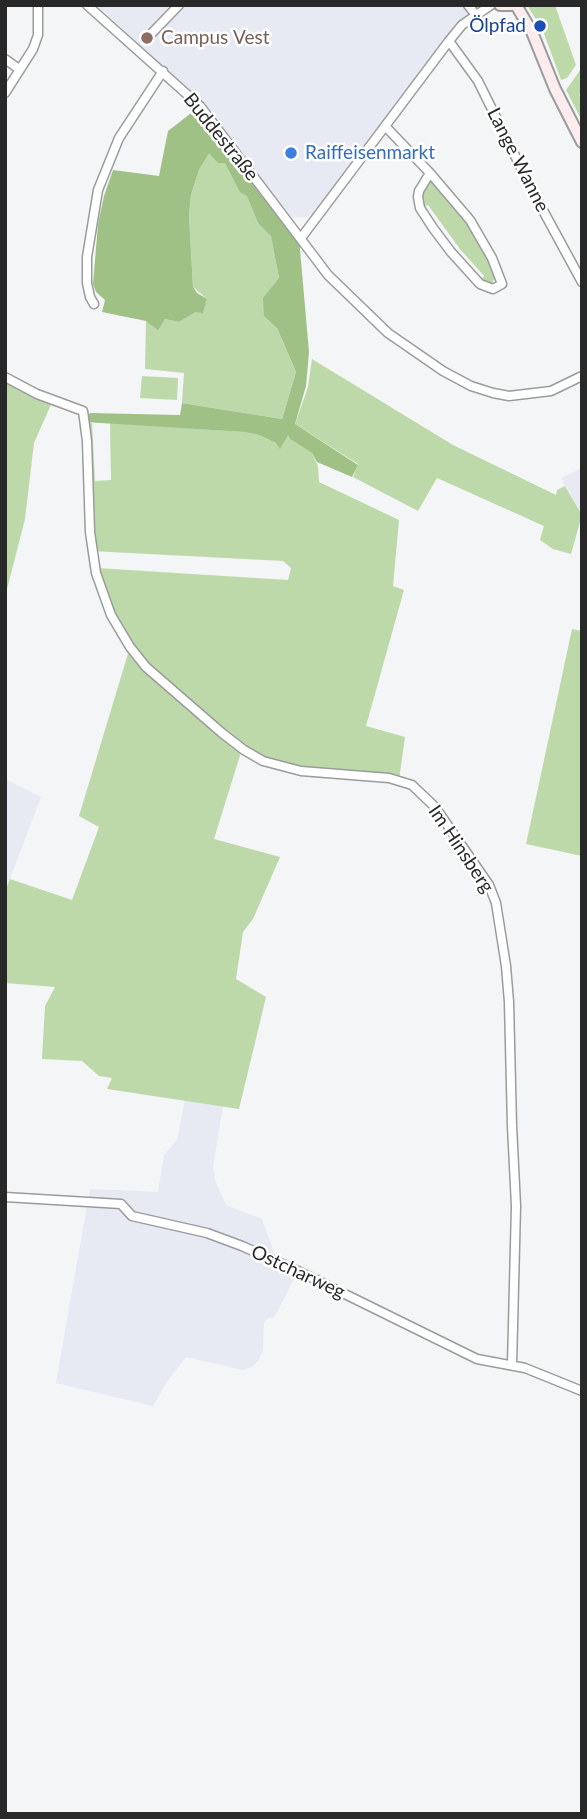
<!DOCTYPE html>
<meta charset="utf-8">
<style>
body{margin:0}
#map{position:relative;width:587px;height:1819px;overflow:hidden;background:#f4f5f7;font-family:Lato,sans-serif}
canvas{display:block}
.frame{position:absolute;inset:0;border:7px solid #282829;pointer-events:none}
</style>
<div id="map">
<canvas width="587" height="1819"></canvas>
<div class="frame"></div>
</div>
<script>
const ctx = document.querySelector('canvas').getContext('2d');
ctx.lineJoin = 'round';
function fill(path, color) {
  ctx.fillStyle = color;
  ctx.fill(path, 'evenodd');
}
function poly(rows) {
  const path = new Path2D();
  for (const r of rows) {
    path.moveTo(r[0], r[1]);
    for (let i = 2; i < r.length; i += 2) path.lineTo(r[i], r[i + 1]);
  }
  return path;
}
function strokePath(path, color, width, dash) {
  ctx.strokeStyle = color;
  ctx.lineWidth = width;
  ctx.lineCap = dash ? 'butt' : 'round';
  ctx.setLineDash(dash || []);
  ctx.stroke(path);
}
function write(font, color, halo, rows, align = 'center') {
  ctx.font = font + ' Lato,sans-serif';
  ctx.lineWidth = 5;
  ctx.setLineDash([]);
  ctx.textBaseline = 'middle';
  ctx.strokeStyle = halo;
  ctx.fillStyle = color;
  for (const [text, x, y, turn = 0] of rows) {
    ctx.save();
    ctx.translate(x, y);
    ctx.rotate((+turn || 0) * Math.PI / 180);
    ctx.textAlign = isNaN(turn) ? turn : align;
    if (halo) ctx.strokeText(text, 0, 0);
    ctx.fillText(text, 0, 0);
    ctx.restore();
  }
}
fill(poly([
 [97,5,475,5,317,212,307,217,292,217,273,196,203,104],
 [582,468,582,514,561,478],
 [5,779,41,797,5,892],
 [185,1099,223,1106,213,1167,215,1180,226,1205,262,1219,277,1261,298,1271,274,1318,269,1317,264,1322,263,1349,259,1360,252,1367,243,1370,186,1357,167,1382,153,1406,56,1383,90,1189,158,1192,164,1155,177,1140]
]), '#e7e9f3');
fill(poly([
 [527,5,555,5,576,65,567,78,561,80,543,31],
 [581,69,582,90,579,96,582,98,582,121,566,90],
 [209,152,225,163,247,195,258,223,271,235,279,278,277,328,296,372,282,419,182,403,184,373,145,369,146,321,165,319,179,322,196,312,203,312,207,299,193,287,189,215,191,195,199,170],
 [434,179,469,224,488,257,496,276,492,283,485,284,481,281,484,276,460,249,428,205,423,207,422,192,430,180],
 [312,359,453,445,556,495,557,490,565,486,582,515,571,554,553,549,540,540,544,526,437,478,418,511,353,477,358,464,295,424,308,387],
 [142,376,178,378,177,400,140,398],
 [8,378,53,400,34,443,25,519,5,597,5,386],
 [85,422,92,423,95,481,111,480,110,423,244,432,259,435,276,443,288,435,290,439,312,453,318,466,319,482,399,520,393,586,404,590,366,726,405,737,399,780,277,766,242,749,214,839,280,857,253,919,243,932,236,979,266,997,239,1109,107,1089,112,1078,99,1076,82,1061,42,1059,45,1006,55,987,5,983,5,892,10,879,72,900,99,827,79,816,130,647,111,615,97,568,288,580,291,568,283,561,91,551],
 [572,629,582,631,582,856,526,844]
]), '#bed9a9');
fill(poly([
 [195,110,266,201,299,238,309,352,306,386,295,424,358,465,352,477,317,462,312,453,290,439,288,435,280,449,276,443,259,435,244,432,85,422,90,413,180,415,182,403,282,419,296,372,277,328,264,316,263,298,279,278,271,236,258,223,247,196,240,192,225,163,218,163,209,153,199,170,191,195,189,215,193,287,197,293,207,299,203,313,196,312,179,322,165,319,158,330,146,321,102,312,105,300,96,292,93,284,98,224,104,196,113,170,159,176,168,131]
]), '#a0c186');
const minor = poly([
 [87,5,200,106,328,275,388,333,443,371,471,386,493,393,509,396,551,391,582,376],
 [468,5,476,15],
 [150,35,179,5],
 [449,41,478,81,533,192,582,282],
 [5,59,19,69],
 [5,93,33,49,38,35,38,5],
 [385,126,430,173,419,191,418,197,420,208,433,228,451,252,480,284,493,289,502,284,492,258,470,220,430,173],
 [301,238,449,41,462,25,491,5],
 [94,304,90,297,87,283,87,257,98,190,119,138,163,71],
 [5,377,37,394,83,411,87,441,90,532,96,573,111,615,130,647,146,667,222,733,244,750,263,761,301,771,389,778,412,785,435,807,489,885,496,903,506,966,509,1002,512,1126,516,1206,512,1365],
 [5,1197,121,1204,132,1216,207,1233,242,1246,298,1271,477,1359,525,1368,582,1391]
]);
const secondary = poly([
 [500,5,512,5],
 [516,5,532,32,555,89,582,142]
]);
strokePath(minor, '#9a9b9d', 11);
strokePath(secondary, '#9a9b9d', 14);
strokePath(minor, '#fff', 8);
strokePath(secondary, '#fcecee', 10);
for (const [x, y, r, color] of [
 [540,26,7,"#1a4fb4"],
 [147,38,7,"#8d6e63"],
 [291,153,7,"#3f7fe0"]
]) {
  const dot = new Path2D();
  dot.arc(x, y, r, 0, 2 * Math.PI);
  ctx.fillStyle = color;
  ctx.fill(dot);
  strokePath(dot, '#fff', 2.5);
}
write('19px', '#164399', '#fff', [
 ["Ölpfad",526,26]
], 'right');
write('19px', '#785e54', '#fff', [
 ["Campus Vest",161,38]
], 'left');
write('19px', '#282829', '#fff', [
 ["Buddestraße",221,137,51],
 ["Lange Wanne",518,160,63],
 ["Im Hinsberg",461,849,56],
 ["Ostcharweg",298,1272,25]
]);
write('19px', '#366cbe', '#fff', [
 ["Raiffeisenmarkt",305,153]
], 'left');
</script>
